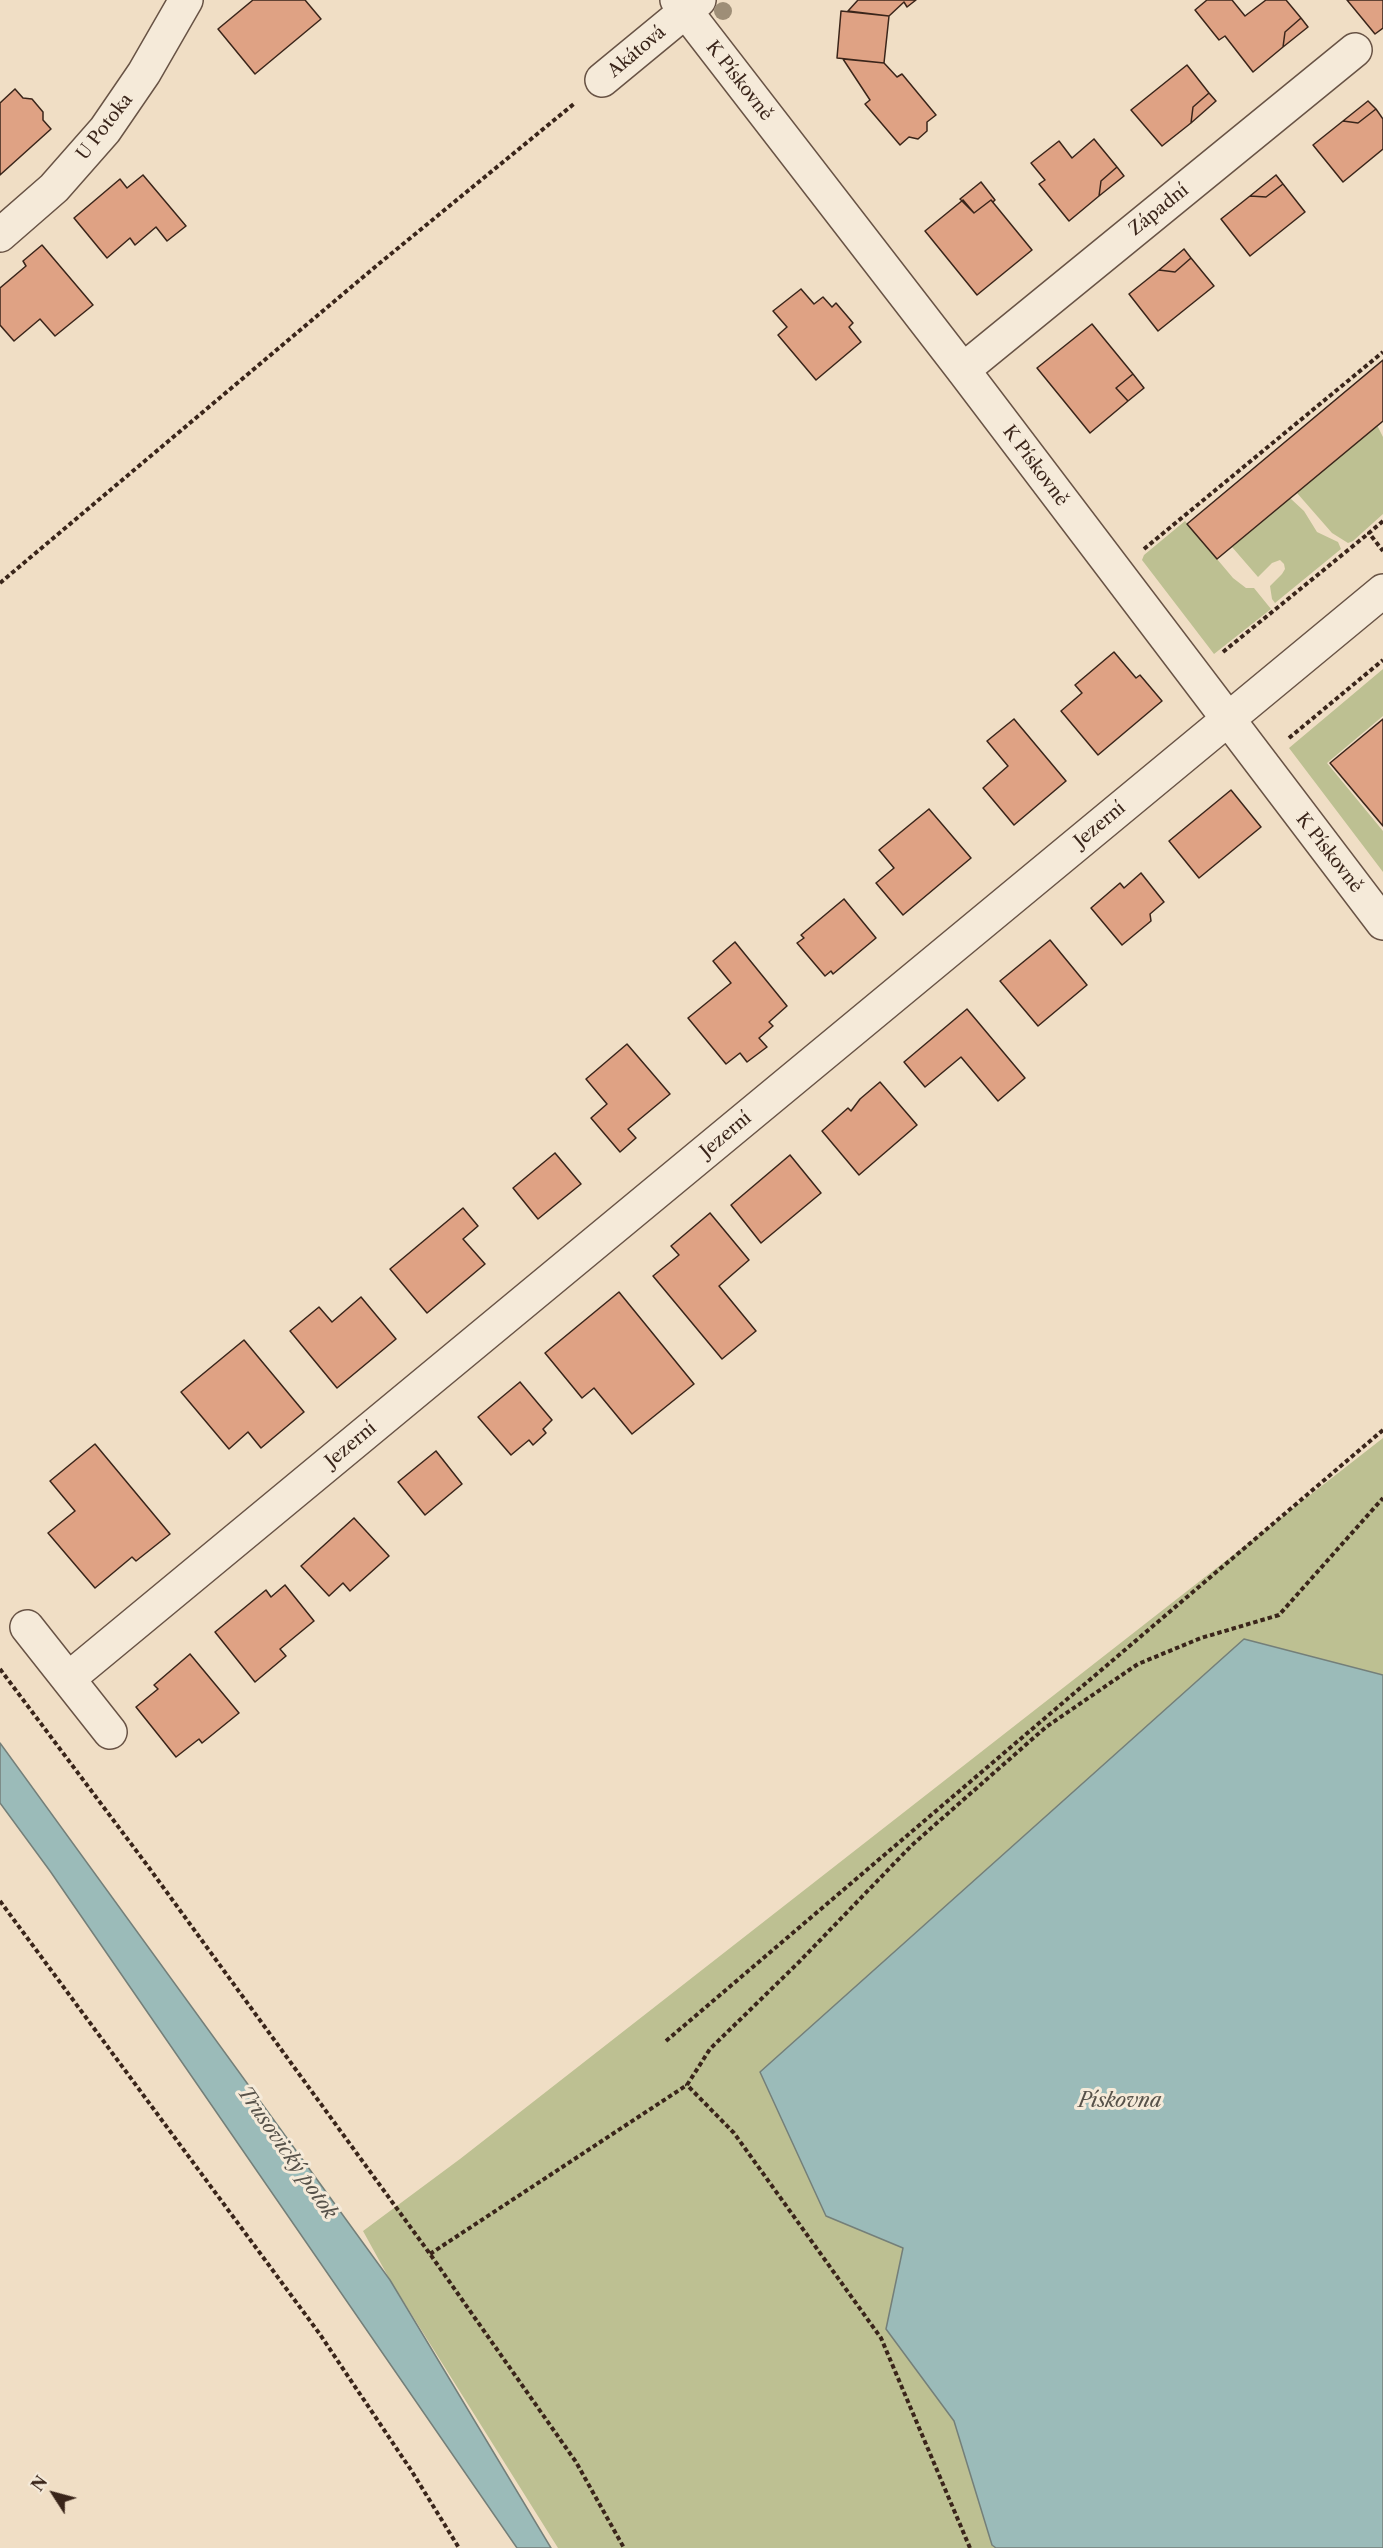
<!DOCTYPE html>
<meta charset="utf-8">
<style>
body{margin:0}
#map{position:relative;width:1383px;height:2548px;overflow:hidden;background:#f0dec5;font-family:"Libre Caslon Text",serif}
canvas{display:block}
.north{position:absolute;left:24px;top:2464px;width:60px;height:60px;-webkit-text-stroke:4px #f5ead9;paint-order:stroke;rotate:306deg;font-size:16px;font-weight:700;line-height:24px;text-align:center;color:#3a251a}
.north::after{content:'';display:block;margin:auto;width:21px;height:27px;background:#3a251a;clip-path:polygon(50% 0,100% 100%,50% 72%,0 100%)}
</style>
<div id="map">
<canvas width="1383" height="2548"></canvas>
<div class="north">N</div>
</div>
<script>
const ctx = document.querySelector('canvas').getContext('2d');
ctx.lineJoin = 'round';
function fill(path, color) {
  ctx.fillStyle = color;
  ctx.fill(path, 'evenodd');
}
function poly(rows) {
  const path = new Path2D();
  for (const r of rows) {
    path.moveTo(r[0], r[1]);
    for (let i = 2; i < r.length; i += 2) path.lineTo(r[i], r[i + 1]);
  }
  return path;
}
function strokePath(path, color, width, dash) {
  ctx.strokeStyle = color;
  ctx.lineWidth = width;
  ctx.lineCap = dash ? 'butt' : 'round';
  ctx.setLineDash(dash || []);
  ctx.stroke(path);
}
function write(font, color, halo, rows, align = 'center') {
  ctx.font = font + ' "Libre Caslon Text",serif';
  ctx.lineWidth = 6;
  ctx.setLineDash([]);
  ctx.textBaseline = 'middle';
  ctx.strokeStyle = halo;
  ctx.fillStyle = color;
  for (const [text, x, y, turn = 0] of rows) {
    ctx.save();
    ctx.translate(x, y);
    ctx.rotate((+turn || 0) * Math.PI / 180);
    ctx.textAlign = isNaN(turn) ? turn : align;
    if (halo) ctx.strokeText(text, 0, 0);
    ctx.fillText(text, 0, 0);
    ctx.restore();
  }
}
fill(poly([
 [1377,425,1383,437,1383,514,1353,541,1348,543,1332,533,1297,493],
 [1290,498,1304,511,1317,532,1338,542,1341,549,1275,603,1272,599,1270,586,1282,574,1285,569,1284,564,1280,560,1272,563,1258,577,1232,547],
 [1185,521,1233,578,1246,588,1254,588,1271,609,1214,654,1142,560,1144,555],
 [1383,669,1383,716,1327,763,1383,831,1383,872,1289,748],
 [1383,1438,1383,1675,1244,1639,826,2216,903,2248,886,2329,954,2421,992,2545,996,2548,558,2548,390,2280,363,2231,460,2159]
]), '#bdc092');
const water = poly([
 [1244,1639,1383,1675,1383,2548,996,2548,992,2545,954,2421,886,2329,903,2248,826,2216,760,2072,1244,1639],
 [0,1743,390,2280,551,2548,517,2548,50,1871,0,1803,0,1743]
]);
fill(water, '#9bbbb9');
strokePath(water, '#747f79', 1.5);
const building = poly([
 [253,0,305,0,321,19,255,74,218,29,253,0],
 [858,0,916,0,907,7,904,2,889,16,848,11,858,0],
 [1207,0,1232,0,1245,16,1266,0,1286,0,1301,18,1285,32,1283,47,1253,72,1225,36,1219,40,1195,10,1207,0],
 [1347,0,1383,0,1383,28,1375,34,1347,0],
 [841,11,889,16,884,63,837,58,841,11],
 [1301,18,1308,27,1283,47,1285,32,1301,18],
 [843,59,884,63,897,77,902,74,936,115,927,122,927,131,918,139,909,137,900,145,865,104,870,100,843,59],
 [1187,65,1209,93,1193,107,1191,123,1162,146,1131,110,1187,65],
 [15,89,23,98,32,99,43,112,43,120,51,129,0,175,0,103,15,89],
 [1209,93,1216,101,1191,123,1193,107,1209,93],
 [1368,101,1376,109,1358,123,1343,121,1368,101],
 [1376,109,1383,119,1383,149,1343,182,1313,145,1343,121,1358,123,1376,109],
 [1094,139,1117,167,1101,181,1099,196,1069,221,1039,184,1045,180,1031,163,1059,141,1072,158,1094,139],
 [1117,167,1124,176,1099,196,1101,181,1117,167],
 [143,175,186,226,167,241,156,227,135,245,130,238,107,258,74,218,120,179,127,188,143,175],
 [1276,175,1283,184,1266,197,1250,196,1276,175],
 [981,182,995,200,993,202,991,200,974,213,960,199,981,182],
 [1283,184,1305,212,1250,256,1221,219,1250,196,1266,197,1283,184],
 [963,200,974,213,991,200,1032,250,977,295,925,231,963,200],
 [42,245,93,305,55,336,40,319,14,341,0,325,0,288,26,266,23,261,42,245],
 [1184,249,1191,258,1175,272,1159,270,1184,249],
 [1191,258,1214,286,1158,331,1129,294,1159,270,1175,272,1191,258],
 [801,289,814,304,823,297,832,307,836,303,853,323,849,327,861,342,816,380,778,335,787,327,773,311,801,289],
 [1092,324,1133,374,1116,388,1128,401,1090,433,1037,368,1092,324],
 [1383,360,1383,421,1217,559,1187,524,1383,360],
 [1133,374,1144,388,1128,401,1116,388,1133,374],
 [1114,652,1136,678,1140,675,1162,701,1098,755,1061,711,1082,693,1075,685,1114,652],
 [1014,719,1066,781,1014,825,983,788,1008,766,987,741,1014,719],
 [1383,719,1383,826,1330,763,1383,719],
 [1231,790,1261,827,1199,878,1169,841,1231,790],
 [929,809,971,858,903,915,876,883,894,868,879,850,929,809],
 [1141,873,1164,902,1150,914,1151,921,1122,945,1091,908,1120,883,1124,888,1141,873],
 [844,899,876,938,833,974,831,971,825,976,797,943,804,938,801,935,844,899],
 [1050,940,1087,985,1038,1026,1000,981,1050,940],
 [735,942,787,1006,769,1022,773,1026,759,1038,767,1047,747,1062,740,1053,726,1064,688,1018,731,983,713,961,735,942],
 [967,1009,1025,1078,998,1101,961,1057,925,1087,904,1062,967,1009],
 [627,1044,670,1094,628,1129,636,1138,620,1152,591,1118,607,1104,586,1079,627,1044],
 [880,1082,917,1125,859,1175,822,1131,848,1108,851,1111,860,1099,880,1082],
 [555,1153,581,1184,538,1219,513,1188,555,1153],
 [790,1155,821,1193,761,1243,731,1205,790,1155],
 [463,1208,478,1226,463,1239,485,1264,427,1313,390,1269,463,1208],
 [710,1213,749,1260,719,1286,756,1331,722,1359,653,1276,679,1255,671,1246,710,1213],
 [619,1292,694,1384,632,1434,594,1388,582,1398,545,1353,619,1292],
 [361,1297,396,1339,337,1388,290,1331,319,1307,332,1322,361,1297],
 [244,1340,304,1412,261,1448,248,1432,229,1449,181,1392,244,1340],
 [520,1382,552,1420,543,1429,546,1433,533,1445,529,1440,511,1455,478,1417,520,1382],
 [95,1444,170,1534,136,1561,132,1557,95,1588,48,1533,75,1511,50,1481,95,1444],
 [436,1451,462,1484,425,1515,398,1482,436,1451],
 [354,1518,389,1556,350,1591,343,1583,329,1596,301,1566,354,1518],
 [285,1585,314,1621,280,1649,286,1656,255,1682,215,1632,266,1590,271,1597,285,1585],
 [190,1654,239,1713,202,1743,199,1739,176,1757,136,1707,158,1689,154,1685,190,1654]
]);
fill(building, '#dfa284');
strokePath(building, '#3a251a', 1.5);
const street = poly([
 [677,0,963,370,1383,923],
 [602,80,699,0],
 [0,235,54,188,105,130,144,73,186,0],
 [963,370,1355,50],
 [27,1627,110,1732],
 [68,1679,1383,591]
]);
strokePath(street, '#685345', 36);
strokePath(poly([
 [1383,521,1369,533,1383,551],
 [1144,549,1383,352],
 [0,583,375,267,575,103],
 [1223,652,1369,533],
 [1289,738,1383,660],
 [0,1669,147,1865,430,2254,576,2462,624,2548],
 [0,1901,319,2333,411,2470,459,2548],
 [666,2041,1383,1430],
 [430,2254,687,2085],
 [970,2548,881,2338,734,2133,687,2085,710,2049,799,1962,912,1845,1046,1727,1138,1664,1201,1638,1279,1615,1383,1498]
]), '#3a251a', 4, [4.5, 3]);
strokePath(street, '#f5ead9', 33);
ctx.fillStyle = '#9e8e77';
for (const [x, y] of [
 [723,11]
]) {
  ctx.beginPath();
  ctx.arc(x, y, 9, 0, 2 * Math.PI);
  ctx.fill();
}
write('18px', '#3a251a', '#f5ead9', [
 ["Akátová",637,52,-40],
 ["K Pískovně",739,81,52],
 ["U Potoka",105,127,-52],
 ["Západní",1159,210,-39],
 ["K Pískovně",1035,466,53],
 ["Jezerní",1100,825,-40],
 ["K Pískovně",1329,853,52],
 ["Jezerní",726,1135,-40],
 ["Jezerní",351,1445,-40]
]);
write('italic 20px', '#57524a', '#f5ead9', [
 ["Pískovna",1120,2101],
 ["Trusovický potok",287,2153,55]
]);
</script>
